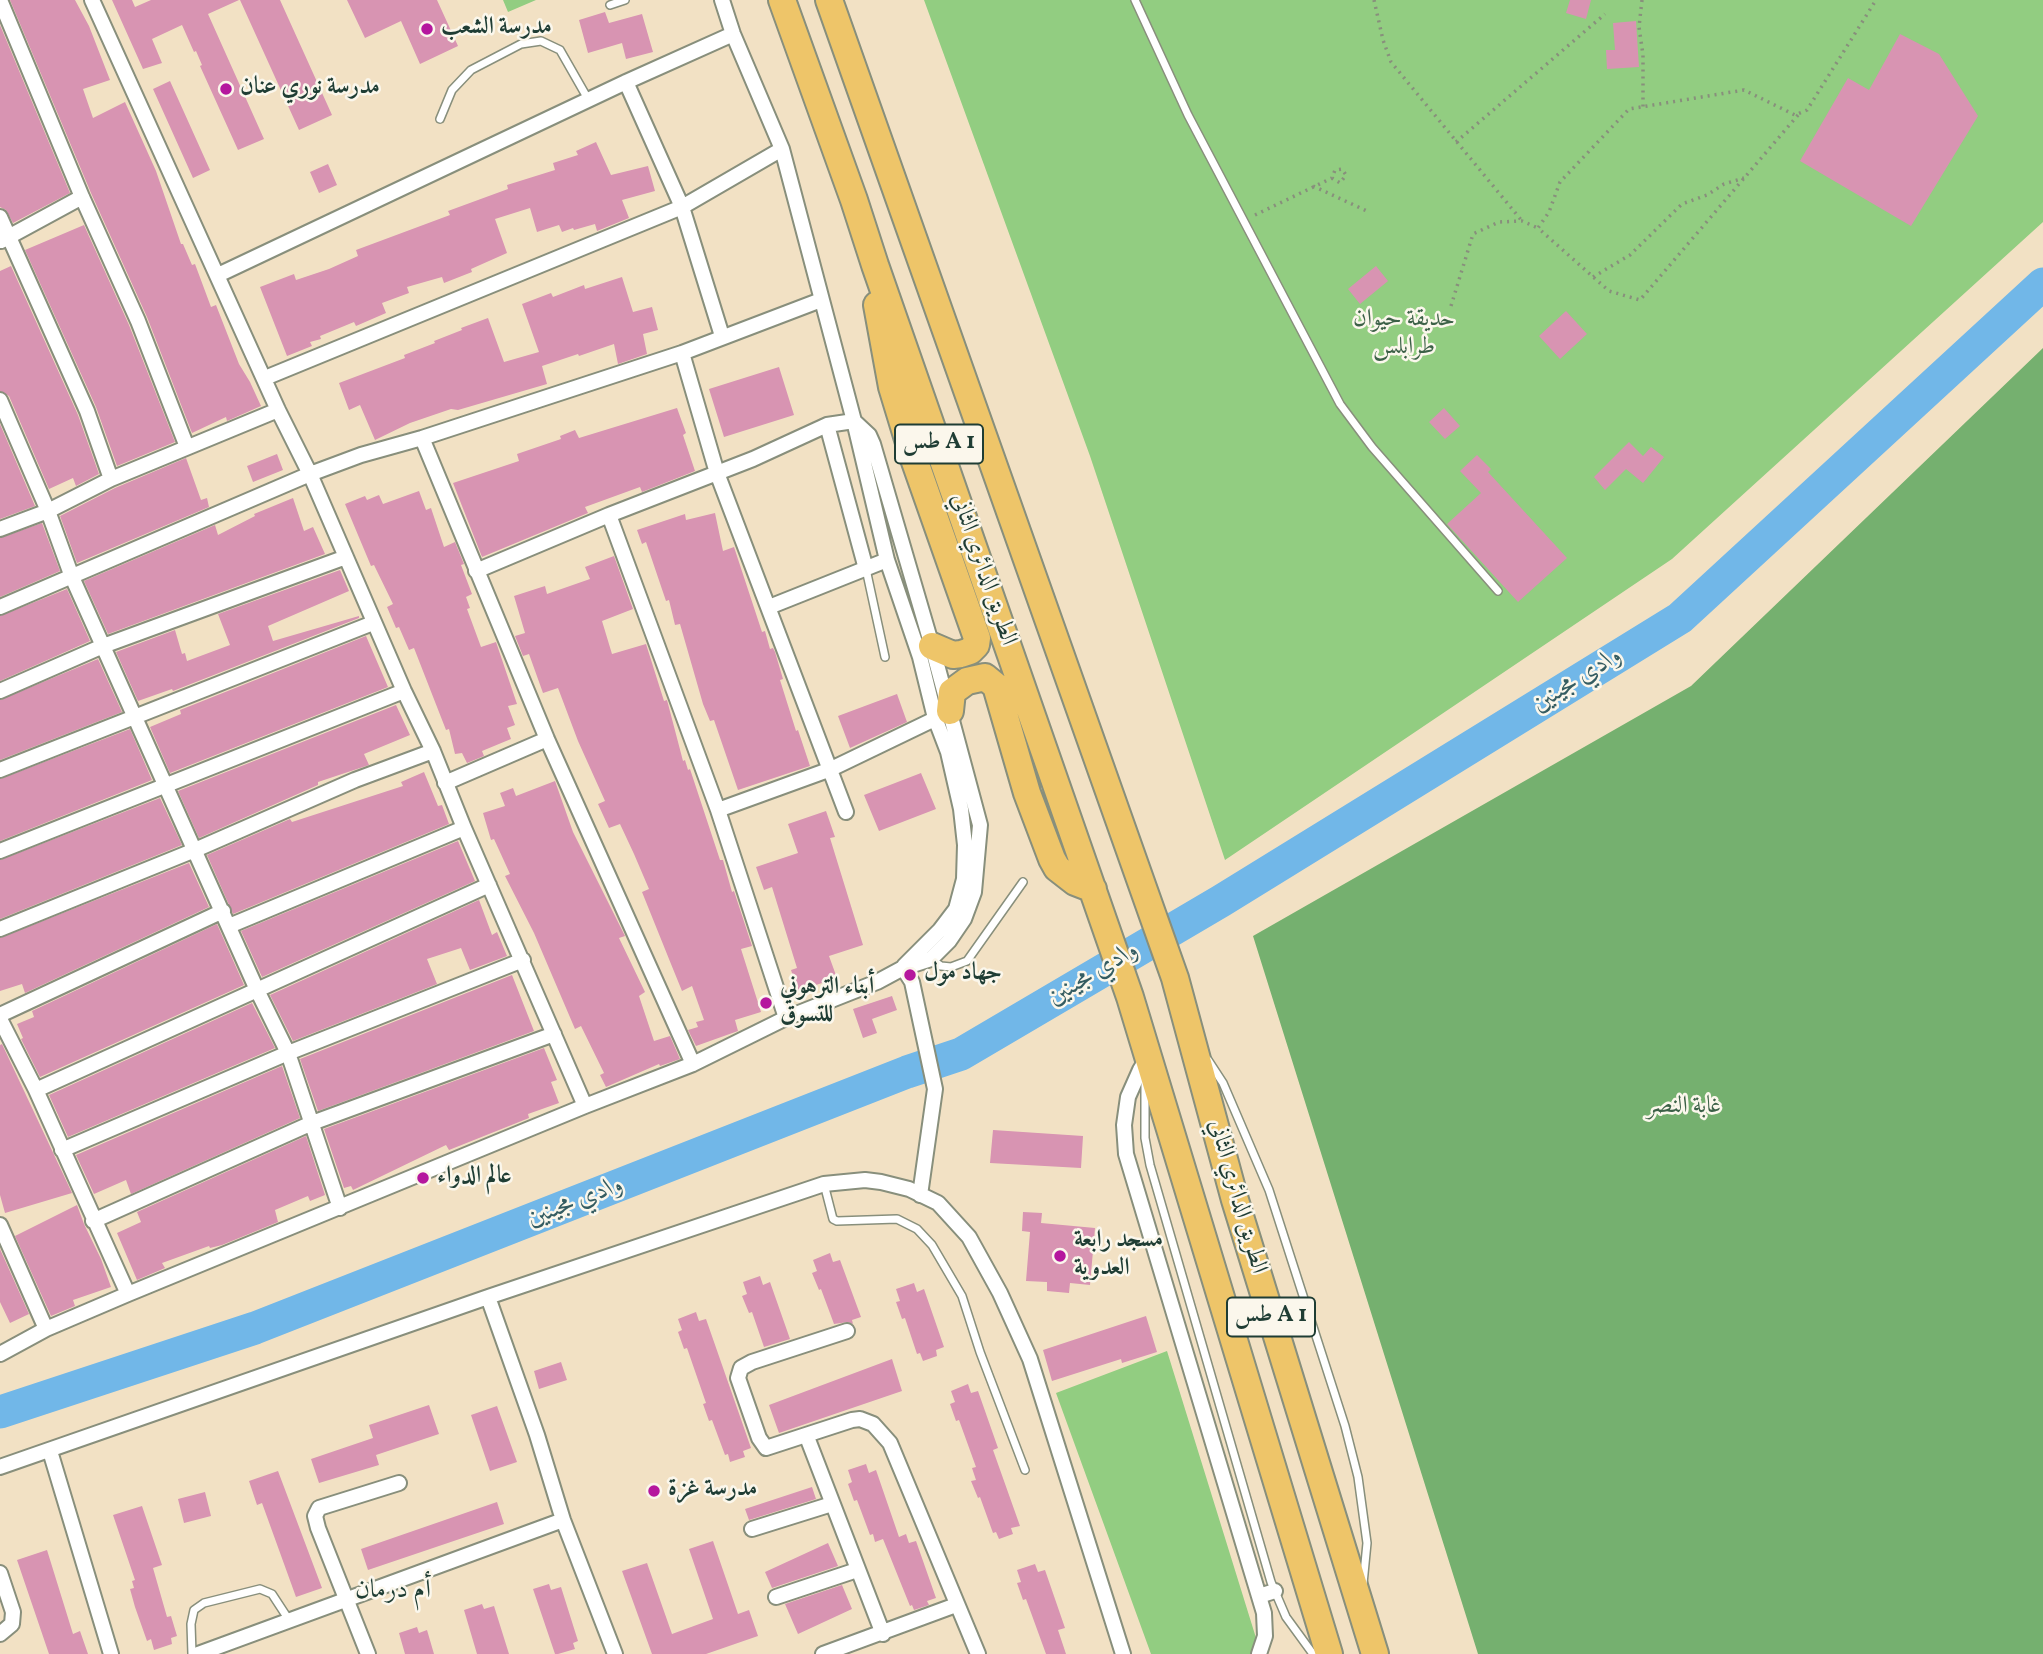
<!DOCTYPE html>
<meta charset="utf-8">
<style>
body{margin:0}
canvas{display:block;background:#f2e1c4}
</style>
<canvas width="2043" height="1654"></canvas>
<script>
const ctx = document.querySelector('canvas').getContext('2d');
ctx.lineJoin = 'round';
function fill(path, color) {
  ctx.fillStyle = color;
  ctx.fill(path, 'evenodd');
}
function poly(rows) {
  const path = new Path2D();
  for (const r of rows) {
    path.moveTo(r[0], r[1]);
    for (let i = 2; i < r.length; i += 2) path.lineTo(r[i], r[i + 1]);
  }
  return path;
}
function strokePath(path, color, width, dash) {
  ctx.strokeStyle = color;
  ctx.lineWidth = width;
  ctx.lineCap = dash ? 'butt' : 'round';
  ctx.setLineDash(dash || []);
  ctx.stroke(path);
}
function write(font, color, halo, rows, align = 'center') {
  ctx.font = font + ' Vollkorn,Amiri,serif';
  ctx.lineWidth = 5;
  ctx.setLineDash([]);
  ctx.textBaseline = 'middle';
  ctx.strokeStyle = halo;
  ctx.fillStyle = color;
  for (const [text, x, y, turn = 0] of rows) {
    ctx.save();
    ctx.translate(x, y);
    ctx.rotate((+turn || 0) * Math.PI / 180);
    ctx.textAlign = isNaN(turn) ? turn : align;
    if (halo) ctx.strokeText(text, 0, 0);
    ctx.fillText(text, 0, 0);
    ctx.restore();
  }
}
fill(poly([
 [503,0,536,0,508,12],
 [924,0,2043,0,2043,222,1672,559,1225,860,1090,456],
 [1167,1351,1261,1654,1151,1654,1056,1393]
]), '#92cd81');
fill(poly([
 [2043,348,2043,1654,1478,1654,1253,936,1691,686]
]), '#75b06f');
strokePath(poly([
 [0,1412,255,1328,907,1072,961,1054,1221,901,1680,618,2043,284]
]), '#71b7e8', 33);
fill(poly([
 [10,0,75,0,89,26,110,80,83,89,93,118,125,102,156,171,181,244,183,244,192,265,195,264,211,307,216,305,239,364,250,382,261,406,227,421,226,417,192,433,147,317,91,193],
 [112,0,132,0,135,7,151,0,239,0,208,14,264,139,238,150,200,66,202,65,196,51,194,52,182,25,152,39,162,63,143,69],
 [240,0,280,0,332,115,299,130],
 [347,0,437,0,458,46,420,64,401,21,365,38],
 [1570,0,1591,0,1586,19,1566,13],
 [605,12,609,23,642,14,653,52,626,59,622,43,588,53,579,20],
 [1636,21,1639,67,1607,69,1606,50,1615,50,1613,23],
 [0,25,70,193,13,223,6,210,0,207],
 [1900,34,1939,54,1978,116,1911,226,1800,161,1848,78,1869,90],
 [170,81,210,170,193,178,153,89],
 [596,142,611,175,648,166,655,191,622,200,629,218,597,231,595,224,574,230,573,228,562,232,559,225,537,232,530,208,495,219,507,253,471,269,472,272,444,283,442,277,407,287,409,293,382,303,386,313,356,326,354,322,320,336,321,339,310,342,312,346,287,356,260,287,294,274,296,280,329,269,358,256,356,250,450,215,448,211,508,189,507,185,555,170,553,163,578,155,576,151],
 [328,164,337,185,319,193,310,172],
 [84,225,129,325,175,442,117,466,96,407,25,250],
 [11,266,78,415,99,474,76,486,73,478,49,489,9,396,0,391,0,271],
 [1376,266,1388,281,1360,304,1348,289],
 [622,277,633,312,652,307,658,330,643,334,647,354,618,364,614,344,579,356,578,354,542,366,547,384,458,410,451,409,410,423,375,440,360,405,349,410,339,383,405,358,404,355,435,343,434,341,462,330,461,328,488,318,504,362,539,352,522,304,551,293,553,297,584,285,585,289],
 [1566,311,1587,334,1560,359,1539,336],
 [779,367,794,415,724,437,709,389],
 [677,408,686,433,683,435,695,471,642,492,640,487,585,507,588,513,482,557,453,483,519,461,517,454,561,439,560,436,575,430,579,438],
 [1444,408,1460,426,1445,439,1429,422],
 [0,424,35,506,0,519],
 [1629,442,1643,456,1651,447,1664,457,1643,483,1626,469,1605,490,1594,477],
 [277,454,283,470,253,482,247,466],
 [1477,455,1491,469,1488,472,1567,558,1518,602,1447,524,1481,493,1460,471],
 [186,458,201,500,207,498,209,507,77,563,60,516,115,488],
 [419,491,426,510,431,508,444,547,455,542,464,564,461,565,472,594,466,597,470,608,467,609,481,647,496,642,517,704,508,706,515,725,507,728,511,739,482,751,484,756,467,763,462,753,455,754,449,729,446,730,414,648,409,650,399,627,396,628,387,607,393,604,374,565,371,566,345,504,365,496,367,500,379,495,383,504],
 [293,498,304,531,313,527,325,554,108,634,84,581,215,525,218,535,255,516,254,514],
 [715,513,723,551,734,547,762,632,765,631,770,649,773,648,775,652,783,679,780,680,796,731,798,730,810,766,738,790,714,720,710,721,703,704,680,624,675,625,669,600,666,601,646,542,642,544,637,530,685,514,686,520],
 [42,523,60,571,0,597,0,538],
 [614,556,633,609,602,621,612,654,646,644,664,701,667,700,683,761,685,760,688,770,690,769,720,860,723,860,732,892,734,891,752,946,741,949,761,1012,735,1020,738,1031,696,1046,688,1030,698,1027,696,1022,704,1020,692,986,682,991,671,964,642,892,649,889,634,854,620,824,609,828,598,804,605,801,578,741,558,688,543,693,529,654,523,656,515,636,525,633,514,596,545,586,547,594,590,579,585,567],
 [340,570,349,591,268,626,273,641,359,616,359,618,173,691,172,689,138,701,116,652,175,630,182,654,185,653,187,661,230,645,218,614],
 [67,589,90,641,0,681,0,616],
 [366,636,388,687,170,773,150,727,181,714,180,710],
 [98,659,122,712,0,760,0,700],
 [897,694,907,722,850,748,838,716],
 [396,705,410,735,364,754,369,765,318,782,318,785,199,838,178,791],
 [130,729,152,780,0,841,0,779],
 [424,772,438,806,442,805,449,824,233,914,207,855,290,819,292,822,403,786,401,782],
 [921,773,936,809,879,831,864,795],
 [555,781,573,832,625,936,619,938,645,992,639,996,654,1041,670,1036,680,1059,660,1066,659,1064,606,1087,600,1075,604,1073,581,1026,575,1029,534,933,505,876,510,874,494,839,491,840,483,813,505,806,500,793,513,788,516,796],
 [160,798,182,845,0,919,0,860],
 [826,811,835,837,830,838,863,945,829,956,837,978,798,991,791,970,797,968,772,887,764,890,756,867,798,853,788,824],
 [458,841,475,881,262,977,241,931],
 [189,863,209,907,25,993,22,984,0,991,0,938],
 [479,900,492,935,497,932,507,956,470,970,461,948,427,959,437,984,293,1041,270,995],
 [217,924,244,985,40,1077,21,1039,23,1038,17,1024,34,1017,32,1011],
 [512,975,534,1031,318,1111,300,1059],
 [892,996,897,1010,872,1019,877,1033,863,1038,853,1009],
 [252,1003,275,1048,68,1137,49,1095],
 [2,1044,72,1193,5,1213,0,1195,0,1045],
 [544,1048,557,1080,551,1082,559,1103,528,1114,529,1118,449,1150,446,1145,353,1190,351,1186,344,1188,324,1129],
 [282,1066,300,1118,131,1194,126,1180,94,1194,76,1155],
 [993,1130,1083,1136,1081,1168,990,1163],
 [306,1136,325,1195,310,1201,308,1196,275,1210,278,1222,222,1245,210,1248,209,1246,162,1263,165,1268,137,1280,117,1233,141,1222,137,1212],
 [77,1205,84,1224,101,1259,111,1287,73,1300,75,1306,51,1316,15,1236],
 [1023,1212,1042,1213,1041,1223,1095,1228,1090,1285,1070,1283,1069,1293,1047,1291,1047,1282,1026,1281,1030,1232,1022,1231],
 [0,1249,29,1314,10,1323,0,1302],
 [830,1253,833,1262,840,1260,861,1317,852,1320,853,1324,848,1322,834,1324,821,1289,819,1290,812,1273,817,1271,813,1260],
 [760,1276,763,1285,770,1282,790,1339,764,1347,752,1312,749,1313,742,1296,747,1294,743,1282],
 [914,1283,917,1292,924,1289,944,1347,936,1350,937,1356,923,1361,920,1353,917,1354,905,1318,902,1319,896,1302,900,1301,896,1289],
 [696,1312,699,1321,706,1319,751,1448,743,1451,745,1457,730,1462,728,1454,725,1455,712,1420,709,1421,703,1404,706,1403,687,1348,684,1349,678,1332,682,1330,678,1319],
 [1146,1316,1157,1352,1122,1363,1121,1359,1052,1381,1043,1350],
 [892,1359,902,1391,779,1433,769,1405],
 [561,1362,567,1380,539,1389,534,1371],
 [968,1384,971,1393,978,1391,998,1448,993,1450,1020,1526,1011,1528,1013,1534,999,1539,996,1532,993,1533,980,1497,978,1498,971,1481,976,1480,972,1468,976,1467,959,1420,956,1421,950,1404,955,1402,951,1391],
 [429,1405,439,1434,376,1455,379,1465,319,1483,311,1459,373,1438,369,1425],
 [497,1406,517,1462,490,1471,471,1415],
 [866,1464,869,1473,876,1470,899,1537,906,1534,909,1543,916,1541,936,1598,927,1601,929,1605,914,1610,912,1605,910,1606,883,1539,875,1542,873,1534,870,1535,857,1500,854,1501,848,1484,852,1482,848,1470],
 [278,1471,322,1588,296,1597,262,1503,257,1505,249,1481],
 [812,1487,816,1499,749,1520,745,1509],
 [205,1492,211,1516,184,1523,178,1499],
 [497,1502,504,1524,368,1570,361,1549],
 [142,1506,162,1565,153,1568,167,1617,171,1616,177,1636,171,1638,172,1644,154,1650,151,1639,147,1641,135,1607,130,1589,134,1588,132,1581,135,1580,113,1515],
 [713,1541,738,1614,749,1610,758,1636,706,1654,652,1654,622,1571,647,1563,672,1634,713,1619,689,1549],
 [828,1543,838,1566,772,1588,765,1572],
 [47,1550,73,1634,80,1631,88,1654,49,1654,17,1560],
 [1035,1564,1038,1572,1045,1570,1065,1628,1058,1630,1066,1654,1046,1654,1026,1599,1023,1600,1017,1583,1021,1582,1017,1570],
 [549,1584,551,1590,561,1587,578,1641,573,1643,575,1649,558,1654,555,1654,533,1589],
 [842,1585,852,1609,798,1634,785,1604],
 [482,1604,484,1609,494,1606,509,1654,477,1654,464,1610],
 [417,1627,419,1633,427,1630,434,1654,405,1654,399,1633]
]), '#d894b2');
const lane = poly([
 [1135,0,1188,115,1340,404,1372,447,1498,591],
 [610,5,625,0],
 [440,119,452,90,471,70,521,44,541,41,560,50,588,99],
 [866,569,885,657],
 [932,960,941,966,951,967,967,961,1023,882],
 [1208,1060,1223,1083,1269,1190,1345,1426,1358,1477,1367,1543,1363,1584],
 [1145,1082,1145,1138,1150,1165,1271,1582,1286,1617,1313,1654],
 [824,1184,833,1219,837,1221,897,1219,917,1229,932,1245,962,1296,980,1352,1025,1470],
 [192,1654,191,1624,194,1610,204,1603,260,1589,272,1594,289,1620]
]);
const street = poly([
 [0,0,82,197,138,321,187,447],
 [92,0,278,410,310,474,404,691,433,751,464,828,585,1106],
 [722,0,733,34,782,149,854,421,887,560,920,657,935,718,948,752,961,809,965,845,964,879,956,909,940,930,904,966],
 [626,82,682,207,722,336],
 [0,217,87,411,111,479],
 [1,241,82,197],
 [218,275,626,82,733,34],
 [682,353,717,473,846,812],
 [265,378,682,207,782,149],
 [0,400,48,511,72,577,257,990,288,1053,340,1208],
 [827,425,866,569],
 [422,438,547,739,693,1064],
 [609,515,718,810,786,1018],
 [0,529,48,511,111,479,278,410],
 [0,607,310,474,361,455,422,438,682,353,821,300],
 [769,607,887,560],
 [0,691,103,646,346,557],
 [0,770,373,623],
 [445,783,547,739],
 [718,810,831,769,943,715],
 [0,851,404,691],
 [229,926,464,828],
 [0,929,195,850,355,780,433,751],
 [903,968,912,982,935,1089,920,1195],
 [0,1015,223,911],
 [0,1019,36,1090,128,1294],
 [1148,1057,1140,1070,1128,1097,1124,1125,1126,1154,1264,1613,1265,1636,1259,1654],
 [36,1090,489,885],
 [62,1150,288,1053,523,960],
 [93,1221,312,1123,554,1034],
 [0,1225,46,1329],
 [488,1297,537,1435,563,1520,615,1654],
 [847,1331,752,1362,741,1368,738,1378,759,1438,766,1448,852,1420,860,1419,873,1424,890,1443,978,1654],
 [0,1354,46,1329,128,1294,585,1106,693,1064,786,1018,877,982,903,968,931,959,949,941,964,919,974,892,980,825,932,646,873,444,869,435,854,421,827,425,753,459,609,515,476,571],
 [807,1437,883,1634],
 [50,1451,111,1654],
 [0,1467,488,1297,824,1184,865,1180,881,1182,909,1189,938,1203,969,1237,1000,1293,1030,1359,1123,1654],
 [752,1529,832,1504],
 [0,1573,13,1612,12,1624,0,1634],
 [1259,1596,1275,1591],
 [776,1597,857,1570],
 [198,1654,563,1520],
 [368,1654,318,1528,315,1516,319,1508,399,1483],
 [823,1654,956,1605]
]);
const highway = poly([
 [782,0,854,200,875,265,1130,997,1329,1654],
 [829,0,1175,978,1235,1200,1375,1654],
 [877,305,892,387,913,456,977,638,976,645,970,651,961,654,953,655,932,646],
 [950,711,952,692,967,681,985,677,996,686,1027,793,1052,859,1057,868,1075,882,1093,889]
]);
strokePath(lane, '#888f7c', 10);
strokePath(street, '#888f7c', 18);
strokePath(highway, '#888f7c', 30);
strokePath(poly([
 [1374,0,1383,40,1391,62,1522,221],
 [1642,0,1639,27,1643,55,1643,107],
 [1798,115,1640,300,1609,291,1538,228,1549,212,1560,182,1629,109,1744,90,1795,115,1807,110,1876,0],
 [1456,142,1605,14],
 [1313,186,1369,212],
 [1255,215,1332,178,1335,170,1342,169,1346,175,1340,183,1332,178],
 [1593,277,1630,255,1682,204,1707,195,1724,184,1744,178],
 [1451,306,1473,234,1499,222,1522,221,1538,228]
]), '#888f7c', 3.5, [2, 5]);
strokePath(lane, '#fff', 7);
strokePath(street, '#fff', 14);
strokePath(highway, '#eec569', 26);
for (const [x, y, r, color] of [
 [427,29,7,"#b5179e"],
 [226,89,7,"#b5179e"],
 [910,975,7,"#b5179e"],
 [766,1003,7,"#b5179e"],
 [423,1178,7,"#b5179e"],
 [1060,1256,7,"#b5179e"],
 [654,1491,7,"#b5179e"]
]) {
  const dot = new Path2D();
  dot.arc(x, y, r, 0, 2 * Math.PI);
  ctx.fillStyle = color;
  ctx.fill(dot);
  strokePath(dot, '#fbf7ec', 2.5);
}
for (const [x, y, w] of [
 [939,444,88],
 [1271,1317,88]
]) {
  const box = new Path2D();
  box.roundRect(x - w / 2, y - 19.5, w, 39, 5);
  ctx.fillStyle = '#fbf7ec';
  ctx.fill(box);
  strokePath(box, '#1f3d34', 2);
}
write('bold 23px', '#1f3d34', null, [
 ["طس A 1",939,444],
 ["طس A 1",1271,1317]
]);
write('bold 24px', '#1f3d34', '#fbf7ec', [
 ["مدرسة الشعب",441,29],
 ["مدرسة نوري عنان",240,89],
 ["جهاد مول",924,975],
 ["أبناء الترهوني",780,989],
 ["للتسوق",780,1017],
 ["عالم الدواء",437,1178],
 ["مسجد رابعة",1074,1242],
 ["العدوية",1074,1270],
 ["مدرسة غزة",668,1491]
], 'left');
write('24px', '#3c6147', '#fbf7ec', [
 ["حديقة حيوان",1404,321],
 ["طرابلس",1404,349],
 ["غابة النصر",1684,1108]
]);
write('24px', '#1f3d34', '#fbf7ec', [
 ["الطريق الدائري الثاني",982,570,71],
 ["الطريق الدائري الثاني",1236,1197,74]
]);
write('italic 26px', '#345c61', '#fbf7ec', [
 ["وادي مجينين",1578,681,-32],
 ["وادي مجينين",1094,975,-31],
 ["وادي مجينين",576,1203,-21]
]);
write('26px', '#1f3d34', '#fbf7ec', [
 ["أم درمان",393,1592]
]);
</script>
